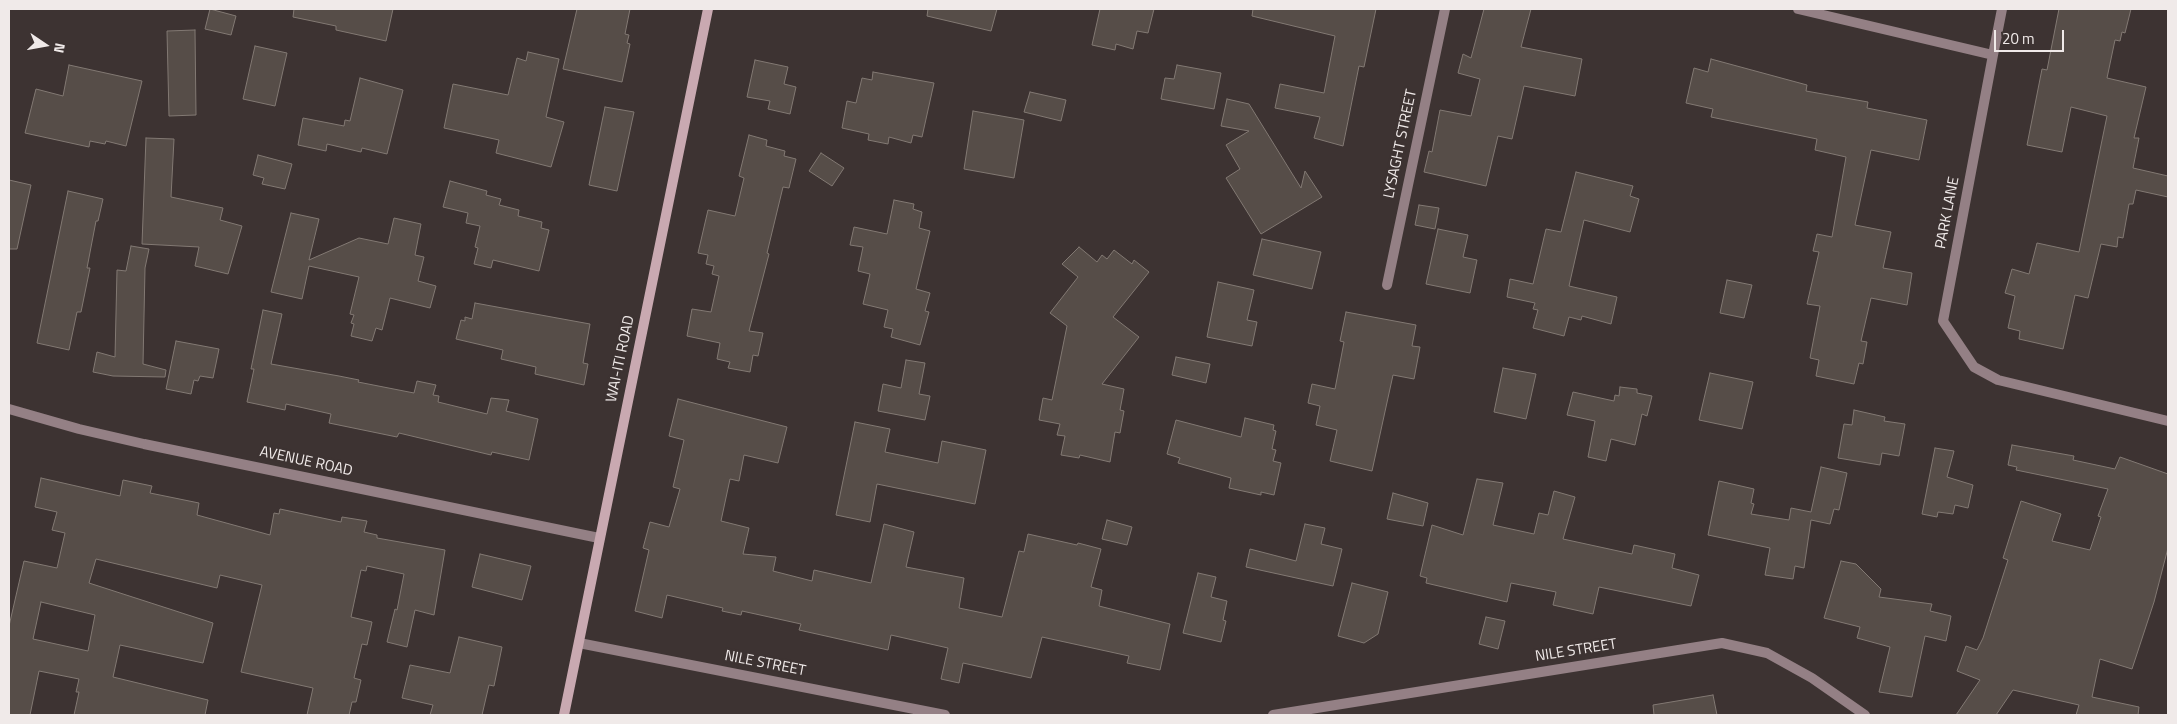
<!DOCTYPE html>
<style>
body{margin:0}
#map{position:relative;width:2177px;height:724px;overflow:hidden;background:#3d3332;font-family:"Titillium Web",sans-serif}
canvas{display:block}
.frame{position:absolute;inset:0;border:10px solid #f0eae9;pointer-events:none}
.north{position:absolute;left:20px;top:20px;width:50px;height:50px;-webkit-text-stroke:4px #3d3332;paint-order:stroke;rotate:102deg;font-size:14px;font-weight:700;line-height:20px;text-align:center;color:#f0eae9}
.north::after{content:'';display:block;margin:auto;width:18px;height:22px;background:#f0eae9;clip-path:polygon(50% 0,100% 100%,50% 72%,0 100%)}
.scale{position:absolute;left:1994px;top:30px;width:70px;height:22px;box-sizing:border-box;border:2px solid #f0eae9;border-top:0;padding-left:6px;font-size:15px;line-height:18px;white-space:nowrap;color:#f0eae9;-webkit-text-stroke:4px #3d3332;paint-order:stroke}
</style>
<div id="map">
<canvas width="2177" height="724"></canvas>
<div class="frame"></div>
<div class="north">N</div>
<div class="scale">20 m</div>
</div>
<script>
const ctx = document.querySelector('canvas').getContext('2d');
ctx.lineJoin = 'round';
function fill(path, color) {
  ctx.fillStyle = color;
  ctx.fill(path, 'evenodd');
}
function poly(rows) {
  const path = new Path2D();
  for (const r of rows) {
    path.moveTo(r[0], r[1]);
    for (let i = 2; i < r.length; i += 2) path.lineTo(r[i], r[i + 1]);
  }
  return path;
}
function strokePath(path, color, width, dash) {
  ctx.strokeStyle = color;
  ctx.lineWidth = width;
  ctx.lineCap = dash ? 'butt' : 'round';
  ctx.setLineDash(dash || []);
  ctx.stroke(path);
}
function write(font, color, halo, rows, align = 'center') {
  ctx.font = font + ' "Titillium Web",sans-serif';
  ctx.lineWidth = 4.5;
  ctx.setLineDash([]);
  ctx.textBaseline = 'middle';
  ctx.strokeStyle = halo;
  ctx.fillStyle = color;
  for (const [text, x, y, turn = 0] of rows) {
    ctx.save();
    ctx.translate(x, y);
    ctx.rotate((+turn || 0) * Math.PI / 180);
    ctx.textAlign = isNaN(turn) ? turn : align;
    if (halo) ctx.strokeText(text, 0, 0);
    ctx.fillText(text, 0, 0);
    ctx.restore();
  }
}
const building = poly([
 [210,9,236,16,231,35,205,29,210,9],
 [294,9,393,9,386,41,336,30,336,26,293,17,294,9],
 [577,9,630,9,625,34,629,35,627,43,630,44,622,82,563,69,577,9],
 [928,9,997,9,991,31,927,16,928,9],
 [1100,9,1154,9,1148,33,1137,31,1133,49,1116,44,1115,50,1092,45,1100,9],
 [1253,9,1376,9,1364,67,1359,66,1343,146,1314,138,1320,117,1275,108,1280,84,1324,93,1335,36,1252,16,1253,9],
 [1484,9,1531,9,1521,47,1582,59,1575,96,1524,86,1512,139,1498,136,1486,186,1424,172,1429,151,1432,152,1440,110,1471,116,1480,79,1458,73,1463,54,1471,58,1484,9],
 [2059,9,2131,9,2125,33,2122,32,2120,41,2115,40,2107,78,2146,87,2134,138,2139,138,2133,168,2168,176,2168,197,2136,190,2133,204,2129,204,2123,238,2118,237,2117,247,2101,244,2088,298,2075,295,2063,349,2019,339,2020,331,2008,328,2015,296,2005,293,2012,269,2029,274,2037,243,2079,252,2107,116,2071,107,2062,152,2027,145,2042,69,2047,70,2059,9],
 [195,30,196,115,169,116,167,31,195,30],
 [255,46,287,53,275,106,243,99,255,46],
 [528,52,559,59,546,117,564,122,551,167,496,153,499,140,444,128,453,84,508,95,517,58,526,61,528,52],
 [1711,59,1807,85,1806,91,1868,102,1867,108,1927,120,1919,160,1871,150,1855,225,1891,232,1883,268,1912,273,1907,305,1871,298,1861,341,1867,342,1863,364,1859,363,1854,384,1816,376,1819,360,1810,358,1820,306,1807,304,1819,252,1813,251,1817,234,1832,237,1846,157,1815,150,1817,139,1711,117,1713,109,1686,103,1694,68,1708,72,1711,59],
 [755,60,788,67,784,84,796,87,790,114,768,109,770,101,747,97,755,60],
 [69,65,142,81,126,146,106,141,105,144,90,141,89,147,25,133,36,89,63,96,69,65],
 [1177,65,1221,73,1214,109,1161,99,1165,78,1174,79,1177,65],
 [873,72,934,83,922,137,913,135,911,143,889,137,888,144,868,140,869,134,842,128,847,101,856,103,862,78,872,80,873,72],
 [360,78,403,90,387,154,362,148,361,152,327,144,326,151,298,145,303,118,344,126,345,120,350,121,360,78],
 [1030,92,1066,100,1061,121,1024,112,1030,92],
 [1227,99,1249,104,1301,188,1305,171,1322,197,1261,234,1226,178,1240,169,1226,145,1249,131,1221,126,1227,99],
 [605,107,634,112,617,191,589,185,605,107],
 [973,111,1024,120,1014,178,964,169,973,111],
 [749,135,767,140,766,146,785,151,784,156,796,159,789,188,783,187,767,253,769,254,749,331,763,333,758,356,753,355,750,372,728,368,730,362,717,359,720,343,687,336,692,309,711,312,719,276,712,274,714,266,706,264,708,255,698,253,708,210,735,216,744,178,739,176,749,135],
 [146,138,174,139,171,197,223,208,220,220,242,226,228,274,195,266,199,247,142,244,146,138],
 [821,153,844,168,832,186,809,171,821,153],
 [258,155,292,164,285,189,262,184,264,178,253,175,258,155],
 [1576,172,1633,186,1630,196,1639,199,1630,232,1584,220,1569,286,1617,297,1611,324,1582,316,1581,320,1569,317,1564,336,1533,328,1538,310,1533,309,1535,303,1507,297,1510,279,1533,284,1546,229,1561,232,1576,172],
 [9,180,31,185,17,249,9,249,9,180],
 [450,181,487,191,486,195,501,199,499,205,519,210,518,216,542,222,541,228,549,230,539,271,493,260,491,268,474,264,478,248,475,247,480,226,466,223,468,213,443,207,450,181],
 [68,191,103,199,98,221,96,221,87,268,90,268,81,312,77,312,69,350,37,343,68,191],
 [894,200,914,204,913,209,922,212,919,228,930,231,916,289,930,293,925,311,929,312,920,345,891,337,893,329,884,327,888,310,863,304,870,274,858,271,863,247,850,245,854,227,887,234,894,200],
 [1419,205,1439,208,1435,229,1415,225,1419,205],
 [291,213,319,219,309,260,359,238,388,244,394,218,421,224,415,255,424,257,418,281,436,286,430,308,390,298,382,330,376,328,372,341,351,336,354,324,351,323,354,315,350,314,359,277,309,266,302,299,271,292,291,213],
 [1438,229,1468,235,1463,257,1477,260,1470,293,1426,284,1438,229],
 [1262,239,1321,252,1312,289,1253,275,1262,239],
 [131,246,149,249,145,268,143,364,166,370,165,377,113,376,93,372,97,352,115,357,117,270,126,271,131,246],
 [1079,247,1097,262,1102,255,1107,259,1114,250,1132,264,1134,260,1149,272,1113,317,1139,337,1102,384,1124,389,1120,410,1124,411,1120,433,1115,432,1110,462,1080,455,1079,458,1061,455,1065,436,1057,435,1060,424,1039,420,1043,398,1052,400,1067,326,1050,313,1078,277,1062,264,1079,247],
 [1727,280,1752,285,1744,318,1720,313,1727,280],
 [1218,282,1254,290,1247,320,1257,322,1252,346,1207,337,1218,282],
 [475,303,590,324,583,363,588,364,584,385,535,374,536,367,501,359,503,350,456,339,461,320,465,321,465,317,472,319,475,303],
 [263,310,282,314,271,364,339,376,359,380,358,382,414,393,417,381,436,385,433,395,439,396,438,402,487,414,491,398,509,400,506,411,538,419,529,460,492,452,491,455,399,433,397,437,329,423,331,414,286,404,285,410,247,402,254,369,251,369,263,310],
 [1346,312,1416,325,1412,346,1420,347,1414,379,1393,375,1372,471,1330,461,1337,430,1316,425,1320,406,1308,403,1312,384,1335,389,1344,342,1340,341,1346,312],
 [176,341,219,349,213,378,200,376,198,381,194,380,191,394,166,389,176,341],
 [1176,357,1210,364,1206,383,1172,375,1176,357],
 [906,360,925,363,919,394,930,396,925,420,878,411,883,384,901,388,906,360],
 [1503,368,1536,374,1526,419,1494,412,1503,368],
 [1710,373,1753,382,1742,429,1699,420,1710,373],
 [1620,387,1637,389,1637,393,1652,396,1647,416,1642,414,1635,445,1611,439,1606,461,1588,457,1595,421,1567,415,1573,392,1614,401,1615,395,1619,396,1620,387],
 [678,399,787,427,778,463,744,455,739,481,730,479,721,521,749,528,743,554,776,557,773,571,812,581,814,570,871,583,884,524,914,532,906,567,964,578,959,608,1002,617,1019,551,1024,552,1028,534,1077,545,1078,543,1101,549,1091,587,1102,590,1099,606,1170,624,1160,670,1127,663,1129,656,1042,637,1031,678,963,663,959,683,941,679,948,648,891,635,888,650,799,630,801,624,742,611,741,615,722,611,723,608,667,595,662,618,635,611,649,550,643,548,650,522,669,527,680,489,673,487,684,440,669,436,678,399],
 [1854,410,1885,417,1884,421,1905,424,1899,456,1882,453,1880,465,1838,458,1844,424,1852,425,1854,410],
 [1245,418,1274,425,1273,430,1276,431,1272,449,1276,450,1273,461,1281,463,1274,495,1261,492,1261,495,1229,488,1231,478,1178,463,1180,458,1167,454,1176,420,1241,437,1245,418],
 [855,422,890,429,885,452,938,463,942,441,986,450,975,504,877,484,870,522,836,515,855,422],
 [2012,445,2074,456,2073,460,2115,469,2120,457,2168,474,2168,548,2154,602,2132,669,2100,659,2092,697,2139,707,2138,715,2076,715,2079,705,2013,690,1996,715,1956,715,1980,680,1957,671,1966,646,1977,650,1983,638,2008,560,2003,558,2021,501,2061,514,2052,541,2090,550,2101,517,2098,516,2108,489,2016,470,2017,467,2008,465,2012,445],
 [1935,448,1954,451,1947,477,1973,485,1968,508,1955,505,1953,514,1938,512,1937,517,1922,514,1935,448],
 [1821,467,1847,473,1839,510,1834,509,1830,524,1811,520,1804,568,1795,566,1793,579,1765,575,1770,548,1708,535,1719,481,1754,489,1751,503,1754,504,1751,514,1789,520,1791,508,1811,512,1821,467],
 [41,478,120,496,123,480,152,486,150,493,199,503,197,515,270,535,274,513,279,514,280,509,341,522,342,517,367,521,364,532,377,535,377,538,445,550,434,615,415,610,407,647,387,642,395,609,397,610,404,574,367,566,366,571,361,570,351,617,372,622,367,645,362,644,354,678,361,680,356,702,352,702,349,715,307,715,313,688,241,672,262,585,220,575,217,588,96,559,89,583,213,623,203,663,120,645,113,677,208,700,205,715,74,715,79,692,76,692,79,679,39,671,30,715,9,715,9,626,24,561,57,568,65,533,52,530,57,512,35,507,41,478],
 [41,602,95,615,88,651,33,639,41,602],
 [1477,479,1503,483,1493,525,1534,534,1539,513,1548,515,1554,491,1575,497,1563,539,1632,554,1634,545,1675,554,1672,568,1699,575,1691,606,1599,587,1593,614,1553,605,1556,592,1511,583,1507,602,1426,583,1427,578,1420,576,1432,525,1463,535,1477,479],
 [1393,493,1428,503,1423,526,1387,519,1393,493],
 [1107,520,1132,527,1127,545,1102,539,1107,520],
 [1305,524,1325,528,1321,544,1342,549,1333,586,1246,567,1250,549,1296,561,1305,524],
 [480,554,531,566,522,600,472,587,480,554],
 [1841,561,1856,564,1881,589,1879,597,1932,604,1930,611,1951,616,1946,641,1925,636,1912,697,1879,692,1890,647,1857,638,1860,627,1824,618,1841,561],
 [1198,573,1216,577,1211,597,1227,601,1223,620,1226,621,1221,642,1183,633,1198,573],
 [1352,583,1388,592,1378,634,1364,643,1338,636,1352,583],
 [1486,617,1505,621,1498,649,1479,644,1486,617],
 [459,637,502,647,494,686,489,685,482,715,430,715,433,705,402,698,410,665,450,673,459,637],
 [1713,695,1717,715,1654,715,1653,705,1713,695]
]);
fill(building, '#564d48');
strokePath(building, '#827973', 1);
strokePath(poly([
 [1798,9,1993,55,1943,321,1974,367,1998,380,2168,421],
 [1993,55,2002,9],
 [1387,285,1445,9],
 [9,409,79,429,144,444,599,538],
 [579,643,945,715],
 [1273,715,1722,643,1767,653,1812,678,1865,715]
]), '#948085', 10);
strokePath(poly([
 [564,715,708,9]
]), '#c9a9b1', 10);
write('15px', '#f0eae9', '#3d3332', [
 ["LYSAGHT STREET",1401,144,-78],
 ["PARK LANE",1948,213,-79],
 ["WAI-ITI ROAD",621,359,-78],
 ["AVENUE ROAD",306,462,12],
 ["NILE STREET",1576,651,-9],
 ["NILE STREET",765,664,11]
]);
</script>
